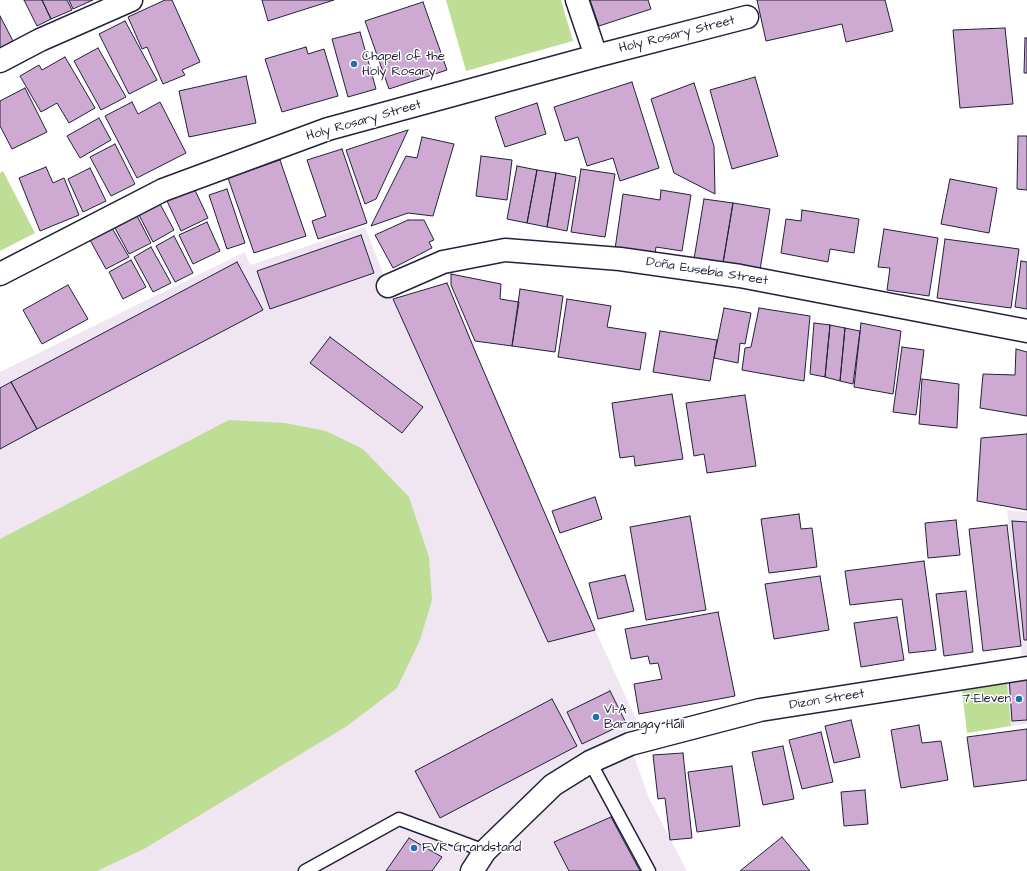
<!DOCTYPE html>
<meta charset="utf-8">
<style>
body{margin:0}
canvas{display:block;background:#fff}
</style>
<canvas width="1027" height="871"></canvas>
<script>
const ctx = document.querySelector('canvas').getContext('2d');
ctx.lineJoin = 'round';
function fill(path, color) {
  ctx.fillStyle = color;
  ctx.fill(path, 'evenodd');
}
function poly(rows) {
  const path = new Path2D();
  for (const r of rows) {
    path.moveTo(r[0], r[1]);
    for (let i = 2; i < r.length; i += 2) path.lineTo(r[i], r[i + 1]);
  }
  return path;
}
function strokePath(path, color, width, dash) {
  ctx.strokeStyle = color;
  ctx.lineWidth = width;
  ctx.lineCap = dash ? 'butt' : 'round';
  ctx.setLineDash(dash || []);
  ctx.stroke(path);
}
function write(font, color, halo, rows, align = 'center') {
  ctx.font = font + ' "Architects Daughter",sans-serif';
  ctx.lineWidth = 3;
  ctx.setLineDash([]);
  ctx.textBaseline = 'middle';
  ctx.strokeStyle = halo;
  ctx.fillStyle = color;
  for (const [text, x, y, turn = 0] of rows) {
    ctx.save();
    ctx.translate(x, y);
    ctx.rotate((+turn || 0) * Math.PI / 180);
    ctx.textAlign = isNaN(turn) ? turn : align;
    if (halo) ctx.strokeText(text, 0, 0);
    ctx.fillText(text, 0, 0);
    ctx.restore();
  }
}
fill(poly([
 [365,227,393,299,447,283,595,630,638,723,630,745,649,798,687,871,0,871,0,372,245,252,250,265],
 [1007,510,1027,512,1027,724,1011,726,1006,675,1023,669]
]), '#f0e6f2');
fill(poly([
 [446,0,561,0,573,41,466,71],
 [3,171,35,233,0,251,0,173],
 [229,420,285,423,326,431,363,449,409,497,429,557,432,600,420,640,397,688,347,726,144,849,97,871,0,871,0,539],
 [1006,675,1011,726,967,733,961,683]
]), '#bedd95');
const building = poly([
 [24,0,42,0,51,19,37,26,24,0],
 [42,0,67,0,72,10,51,19,42,0],
 [69,0,93,0,73,9,69,0],
 [165,0,172,0,200,62,182,70,185,75,163,84,147,47,142,49,128,17,165,0],
 [262,0,334,0,268,21,262,0],
 [590,0,648,0,651,9,599,26,590,0],
 [757,0,885,0,893,31,846,42,842,24,766,41,757,0],
 [423,2,447,70,389,89,365,21,423,2],
 [0,16,13,41,0,48,0,16],
 [125,21,157,80,129,94,99,34,125,21],
 [1005,28,1013,104,960,108,953,30,1005,28],
 [360,32,376,89,348,97,332,39,360,32],
 [1025,38,1027,38,1027,73,1024,73,1025,38],
 [306,47,308,54,324,49,338,96,282,112,265,59,306,47],
 [98,48,126,97,101,110,74,61,98,48],
 [65,57,95,108,69,123,57,103,41,112,20,76,39,65,42,70,65,57],
 [246,76,256,123,189,137,179,91,246,76],
 [755,77,778,156,732,169,710,90,755,77],
 [632,82,659,168,620,181,613,158,587,166,578,137,565,141,554,107,632,82],
 [694,83,714,146,715,194,674,173,651,99,694,83],
 [25,88,47,132,12,149,0,126,0,101,25,88],
 [132,102,138,114,160,102,186,153,137,178,105,116,132,102],
 [537,103,546,134,505,147,495,117,537,103],
 [99,118,111,140,80,158,67,136,99,118],
 [408,130,376,199,365,204,346,150,408,130],
 [1018,136,1027,136,1027,190,1017,189,1018,136],
 [422,137,454,144,433,216,408,213,371,226,406,156,417,158,422,137],
 [115,144,135,184,111,196,90,157,115,144],
 [342,149,367,223,318,239,312,221,326,216,307,160,342,149],
 [481,156,512,160,507,200,476,196,481,156],
 [280,160,306,236,254,253,228,178,280,160],
 [517,166,537,170,527,223,507,219,517,166],
 [46,167,53,183,64,178,79,215,40,231,19,178,46,167],
 [90,168,106,201,83,212,68,179,90,168],
 [581,169,615,174,605,237,571,232,581,169],
 [537,170,556,173,547,227,527,223,537,170],
 [556,173,576,177,567,231,547,227,556,173],
 [950,179,997,188,989,233,941,224,950,179],
 [194,188,208,218,181,231,167,201,194,188],
 [227,189,245,243,227,249,209,195,227,189],
 [661,190,691,195,682,251,656,247,655,254,615,249,623,194,660,200,661,190],
 [704,199,733,203,723,263,694,259,704,199],
 [733,203,770,209,760,270,723,263,733,203],
 [160,204,174,230,153,242,139,215,160,204],
 [802,210,859,219,854,253,830,249,828,262,781,253,786,219,801,221,802,210],
 [137,216,151,243,129,254,115,228,137,216],
 [408,220,424,220,434,240,429,242,432,248,393,268,375,235,408,220],
 [207,222,220,251,193,264,179,235,207,222],
 [112,228,129,257,106,269,90,240,112,228],
 [884,229,938,238,929,296,887,290,890,268,878,267,884,229],
 [361,235,374,273,270,309,257,271,361,235],
 [174,236,193,273,175,282,156,246,174,236],
 [945,239,1019,249,1011,308,937,298,945,239],
 [151,247,171,283,153,292,134,257,151,247],
 [131,260,146,287,123,299,109,272,131,260],
 [1021,261,1027,262,1027,309,1015,307,1021,261],
 [237,262,263,310,37,429,11,382,237,262],
 [451,274,501,284,500,299,519,302,512,346,475,341,451,285,451,274],
 [447,283,475,351,595,630,548,642,393,299,447,283],
 [68,285,88,319,42,344,23,310,68,285],
 [520,289,563,296,555,352,512,346,520,289],
 [567,299,611,306,607,327,646,333,640,370,558,357,567,299],
 [724,308,751,313,745,344,740,343,738,363,714,358,724,308],
 [759,308,810,316,804,381,742,370,745,348,751,347,759,308],
 [814,323,830,325,825,377,810,374,814,323],
 [861,323,901,331,893,394,854,387,861,323],
 [830,325,845,328,840,381,825,377,830,325],
 [845,328,860,331,853,384,840,381,845,328],
 [660,331,717,340,710,381,653,372,660,331],
 [330,337,423,407,402,433,310,363,330,337],
 [902,347,924,350,916,415,893,412,902,347],
 [1016,349,1027,352,1027,416,980,408,983,374,1015,375,1016,349],
 [922,379,959,384,957,428,919,424,922,379],
 [11,382,37,429,0,449,0,388,11,382],
 [672,394,683,459,635,466,634,456,620,458,612,403,672,394],
 [745,395,756,466,707,473,704,454,694,456,686,403,745,395],
 [1027,434,1027,510,977,501,981,438,1027,434],
 [595,497,602,519,560,533,552,511,595,497],
 [799,514,801,529,812,528,817,567,769,573,761,519,799,514],
 [690,516,706,610,646,620,630,527,690,516],
 [956,520,960,555,928,558,925,523,956,520],
 [1012,521,1027,522,1027,640,1024,640,1012,521],
 [1007,525,1021,646,983,651,969,529,1007,525],
 [924,561,936,650,909,653,902,599,850,605,845,571,924,561],
 [625,575,634,611,598,619,589,583,625,575],
 [820,576,829,630,774,639,765,584,820,576],
 [966,591,973,652,944,656,936,594,966,591],
 [718,612,735,696,639,714,634,684,662,679,658,663,650,664,648,656,631,659,625,629,718,612],
 [897,617,904,660,861,667,854,623,897,617],
 [1027,675,1027,720,1012,721,1009,677,1027,675],
 [610,691,626,723,582,744,567,712,610,691],
 [552,699,577,746,440,818,415,771,552,699],
 [851,720,860,757,834,763,825,726,851,720],
 [919,725,922,743,941,741,948,780,901,788,891,730,919,725],
 [1027,729,1027,780,974,787,967,737,1027,729],
 [821,732,833,782,802,789,789,740,821,732],
 [783,746,794,799,763,805,752,752,783,746],
 [683,753,692,838,670,840,665,798,658,799,653,755,683,753],
 [732,766,740,826,697,832,688,772,732,766],
 [865,790,868,824,844,826,841,792,865,790],
 [611,817,640,871,569,871,554,842,611,817],
 [782,837,810,871,740,871,782,837],
 [409,838,442,857,432,871,386,871,409,838]
]);
fill(building, '#ceaad3');
strokePath(building, '#22223b', 1);
const lane = poly([
 [590,762,649,871],
 [305,871,399,819,485,851]
]);
const street = poly([
 [577,0,596,56],
 [0,274,163,190,328,129,596,56,747,17],
 [388,286,443,262,505,250,620,259,740,276,1027,331],
 [472,871,485,851,553,785,590,762,630,744,760,710,1027,668]
]);
const secondary = poly([
 [0,61,40,40,131,0]
]);
strokePath(lane, '#22223b', 15);
strokePath(street, '#22223b', 25);
strokePath(secondary, '#22223b', 25);
strokePath(lane, '#fff', 12);
strokePath(street, '#fff', 22);
strokePath(secondary, '#fff', 22);
for (const [x, y, r, color] of [
 [354,64,4,"#1f6fb2"],
 [1019,699,4,"#1f6fb2"],
 [596,717,4,"#1f6fb2"],
 [414,848,4,"#1f6fb2"]
]) {
  const dot = new Path2D();
  dot.arc(x, y, r, 0, 2 * Math.PI);
  ctx.fillStyle = color;
  ctx.fill(dot);
  strokePath(dot, '#fff', 1.5);
}
write('13px', '#22223b', '#fff', [
 ["Holy Rosary Street",677,35,-14],
 ["Holy Rosary Street",364,121,-16],
 ["Doña Eusebia Street",707,272,9],
 ["Dizon Street",827,700,-9]
]);
write('13px', '#22223b', '#fff', [
 ["Chapel of the",362,57],
 ["Holy Rosary",362,72],
 ["7-Eleven",1011,699,"right"],
 ["VI-A",604,710],
 ["Barangay Hall",604,725],
 ["FVR Grandstand",422,848]
], 'left');
</script>
